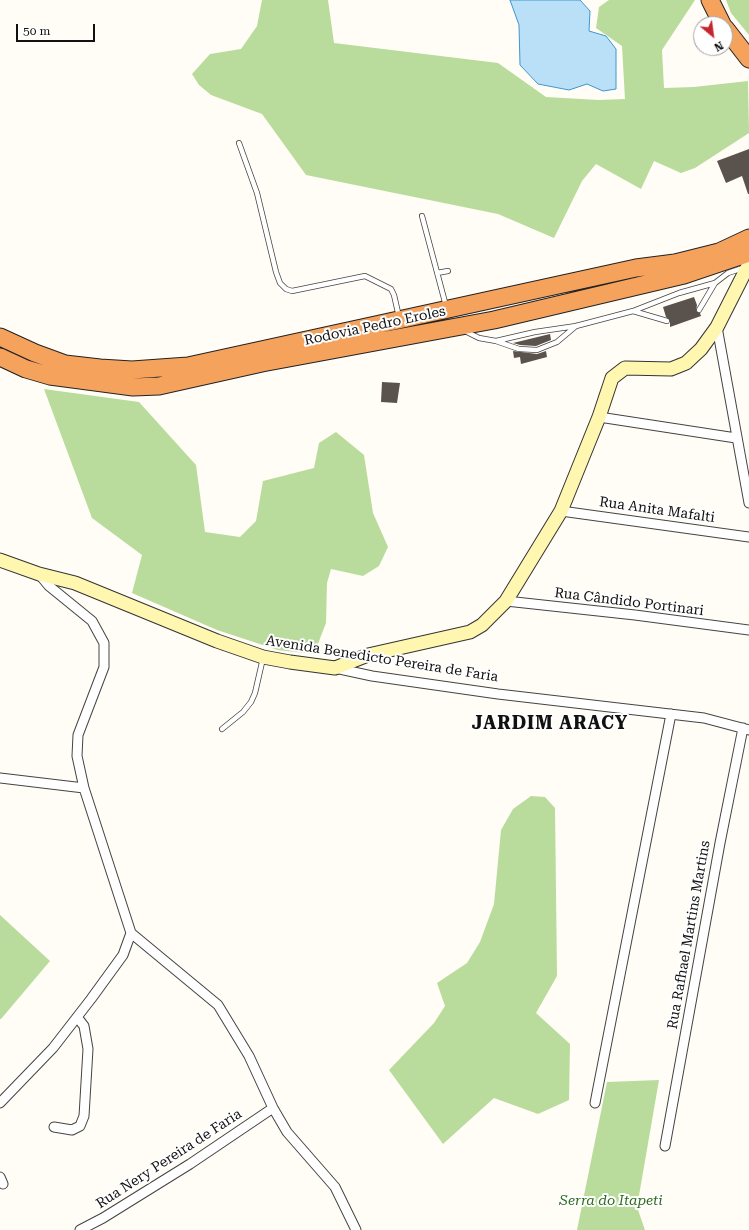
<!DOCTYPE html>
<meta charset="utf-8">
<style>
body{margin:0}
#map{position:relative;width:749px;height:1230px;overflow:hidden;background:#fffdf5;font-family:"Roboto Serif",serif}
canvas{display:block}
.north{position:absolute;left:693px;top:16px;width:40px;height:40px;box-sizing:border-box;background:#fff;border:1px solid #a0a0a0;border-radius:50%;rotate:151deg;font-size:11px;font-weight:700;line-height:16px;text-align:center;color:#111}
.north::after{content:'';display:block;margin:auto;width:14px;height:18px;background:#c4262e;clip-path:polygon(50% 0,100% 100%,50% 72%,0 100%)}
.scale{position:absolute;left:16px;top:24px;width:79px;height:18px;box-sizing:border-box;border:2px solid #111;border-top:0;padding-left:5px;font-size:12px;line-height:14px;white-space:nowrap;color:#111;-webkit-text-stroke:3px #fff;paint-order:stroke}
</style>
<div id="map">
<canvas width="749" height="1230"></canvas>
<div class="north">N</div>
<div class="scale">50 m</div>
</div>
<script>
const ctx = document.querySelector('canvas').getContext('2d');
ctx.lineJoin = 'round';
function fill(path, color) {
  ctx.fillStyle = color;
  ctx.fill(path, 'evenodd');
}
function poly(rows) {
  const path = new Path2D();
  for (const r of rows) {
    path.moveTo(r[0], r[1]);
    for (let i = 2; i < r.length; i += 2) path.lineTo(r[i], r[i + 1]);
  }
  return path;
}
function strokePath(path, color, width, dash) {
  ctx.strokeStyle = color;
  ctx.lineWidth = width;
  ctx.lineCap = dash ? 'butt' : 'round';
  ctx.setLineDash(dash || []);
  ctx.stroke(path);
}
function write(font, color, halo, rows, align = 'center') {
  ctx.font = font + ' "Roboto Serif",serif';
  ctx.lineWidth = 4;
  ctx.setLineDash([]);
  ctx.textBaseline = 'middle';
  ctx.strokeStyle = halo;
  ctx.fillStyle = color;
  for (const [text, x, y, turn = 0] of rows) {
    ctx.save();
    ctx.translate(x, y);
    ctx.rotate((+turn || 0) * Math.PI / 180);
    ctx.textAlign = isNaN(turn) ? turn : align;
    if (halo) ctx.strokeText(text, 0, 0);
    ctx.fillText(text, 0, 0);
    ctx.restore();
  }
}
fill(poly([
 [262,0,328,0,334,43,498,63,546,97,599,100,625,99,622,46,596,28,599,7,609,0,695,0,662,50,664,88,694,87,748,81,749,133,695,168,681,173,654,161,641,189,596,164,582,181,554,238,498,214,306,175,262,114,211,95,199,85,192,74,210,54,241,49,257,26],
 [726,0,749,0,749,35,731,13],
 [44,389,139,402,196,465,205,532,240,537,256,521,263,481,314,468,319,443,336,432,364,455,373,513,388,547,379,566,363,576,331,569,327,583,326,623,314,654,278,650,217,630,132,593,142,555,92,518],
 [531,796,545,797,555,808,557,976,536,1013,570,1044,569,1100,538,1114,494,1098,443,1144,389,1070,434,1023,445,1006,437,983,467,963,480,942,494,904,501,830,513,809],
 [0,915,50,961,1,1019,0,1019],
 [659,1080,637,1207,645,1230,577,1230,607,1082]
]), '#b9dc9c');
const water = poly([
 [510,0,580,0,590,11,589,31,606,36,616,49,616,89,603,91,587,84,569,90,538,84,520,65,519,25,510,0]
]);
fill(water, '#b9e0f7');
strokePath(water, '#3f96cf', 1);
fill(poly([
 [749,149,749,194,748,194,742,176,726,183,717,161],
 [694,297,697,305,696,311,700,313,701,316,670,327,670,320,666,317,663,307],
 [550,334,551,340,536,346,520,345,513,343],
 [513,351,537,354,546,351,547,357,521,364,520,357,514,358],
 [382,382,400,383,397,403,381,402]
]), '#5a524d');
const lane = poly([
 [239,143,257,193,276,272,280,283,286,289,292,291,365,276,391,289,394,295,399,317],
 [422,216,446,306],
 [437,273,448,271],
 [699,310,715,283],
 [633,311,667,321],
 [465,331,479,338,496,341,535,332,576,326,633,311,679,293,715,283,728,273,743,268],
 [496,341,519,349,537,350,557,342,576,326],
 [222,729,243,712,251,702,255,693,263,658]
]);
const street = poly([
 [717,327,749,503],
 [599,417,736,438],
 [561,511,749,537],
 [39,574,49,586,92,621,104,643,104,667,78,735,77,756,84,788,131,933,218,1005,249,1056,273,1108,287,1132,335,1187,356,1230],
 [506,601,635,615,749,630],
 [335,668,372,676,498,694,704,718,749,730],
 [0,778,84,788],
 [0,1103,53,1048,91,999,123,955,131,933],
 [595,1103,671,714],
 [54,1127,72,1130,80,1126,84,1116,88,1049,84,1026,77,1017],
 [665,1146,720,843,743,728],
 [0,1177,3,1184],
 [80,1230,103,1218,190,1164,273,1108]
]);
const secondary = poly([
 [0,560,39,574,75,583,217,641,263,657,290,662,335,668,368,655,470,632,482,625,506,601,561,511,599,417,612,378,625,368,671,369,686,363,701,349,717,327,749,264]
]);
const highway = poly([
 [710,0,722,24],
 [725,28,749,59],
 [0,337,35,353,65,364,100,368,132,370,188,366,636,268,675,263,719,252,749,238],
 [0,357,26,369,50,376,133,387,159,386,262,363,494,320,684,275,749,253]
]);
strokePath(lane, '#444', 6);
strokePath(street, '#444', 11);
strokePath(secondary, '#333', 15);
strokePath(highway, '#222', 19);
strokePath(lane, '#fff', 4.5);
strokePath(street, '#fff', 9);
strokePath(secondary, '#fff6b0', 13);
strokePath(highway, '#f5a25d', 17);
write('14px', '#111', '#fff', [
 ["Rodovia Pedro Eroles",375,326,-12],
 ["Rua Anita Mafalti",657,510,8],
 ["Rua Cândido Portinari",629,602,7],
 ["Avenida Benedicto Pereira de Faria",382,659,9],
 ["Rua Rafhael Martins Martins",689,935,-80],
 ["Rua Nery Pereira de Faria",169,1159,-33]
]);
write('italic 14px', '#2f6b1f', '#fff', [
 ["Serra do Itapeti",611,1201]
]);
ctx.letterSpacing = '1px';
write('bold 18px', '#111', '#fff', [
 ["JARDIM ARACY",550,724]
]);
ctx.letterSpacing = '0px';
</script>
